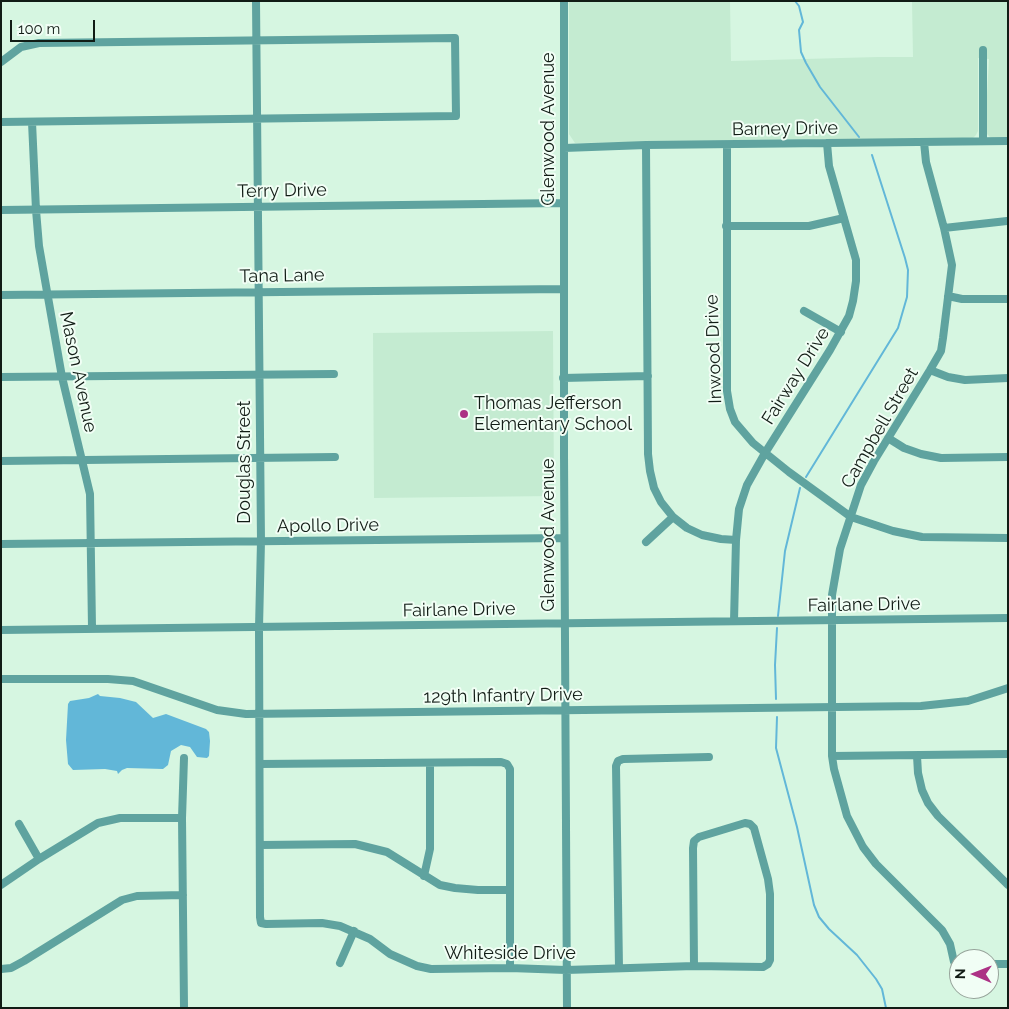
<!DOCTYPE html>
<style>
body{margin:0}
#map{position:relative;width:1009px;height:1009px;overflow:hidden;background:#d6f6e1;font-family:Raleway,sans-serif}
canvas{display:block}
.frame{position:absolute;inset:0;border:2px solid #111c15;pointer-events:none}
.north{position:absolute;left:949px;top:949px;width:50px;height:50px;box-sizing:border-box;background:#f1fef5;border:1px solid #97a49b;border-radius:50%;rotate:271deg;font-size:14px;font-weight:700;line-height:20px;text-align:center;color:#111c15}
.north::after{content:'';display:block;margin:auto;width:18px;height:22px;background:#ac3285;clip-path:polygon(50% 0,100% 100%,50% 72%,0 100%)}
.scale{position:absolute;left:10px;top:20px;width:85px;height:22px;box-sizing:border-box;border:2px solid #111c15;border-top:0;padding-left:6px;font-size:15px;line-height:18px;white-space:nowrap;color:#111c15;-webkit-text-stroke:4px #f1fef5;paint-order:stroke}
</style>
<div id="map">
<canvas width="1009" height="1009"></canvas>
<div class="frame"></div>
<div class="north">N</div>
<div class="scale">100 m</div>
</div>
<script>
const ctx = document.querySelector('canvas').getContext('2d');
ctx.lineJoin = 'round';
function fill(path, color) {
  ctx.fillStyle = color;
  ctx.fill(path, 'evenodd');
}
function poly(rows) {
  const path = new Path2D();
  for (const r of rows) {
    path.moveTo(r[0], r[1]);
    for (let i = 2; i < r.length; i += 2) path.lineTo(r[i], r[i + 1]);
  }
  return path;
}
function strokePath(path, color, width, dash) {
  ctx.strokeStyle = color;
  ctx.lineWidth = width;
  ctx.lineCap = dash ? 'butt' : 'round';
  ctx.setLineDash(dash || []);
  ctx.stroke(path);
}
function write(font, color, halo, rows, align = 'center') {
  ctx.font = font + ' Raleway,sans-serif';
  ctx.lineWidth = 4;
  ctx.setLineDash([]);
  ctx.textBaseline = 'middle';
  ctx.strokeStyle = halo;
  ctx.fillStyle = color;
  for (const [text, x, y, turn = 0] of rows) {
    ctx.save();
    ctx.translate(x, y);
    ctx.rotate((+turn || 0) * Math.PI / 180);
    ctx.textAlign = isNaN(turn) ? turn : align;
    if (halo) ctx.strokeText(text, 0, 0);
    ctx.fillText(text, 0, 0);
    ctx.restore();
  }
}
fill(poly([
 [569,1,730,1,731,61,878,57,913,57,912,1,1008,1,1008,138,991,138,985,132,989,59,978,58,978,131,976,135,973,138,575,143,569,134],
 [553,331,554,496,374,498,373,333]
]), '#c4ebd1');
fill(poly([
 [98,694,100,696,120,698,136,702,153,718,166,714,206,729,209,732,210,741,209,756,207,758,197,757,190,747,181,745,171,751,168,765,163,769,127,768,122,770,118,774,117,771,105,769,73,770,68,764,66,740,68,704,70,701,89,698]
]), '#62b7d8');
strokePath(poly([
 [795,1,799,6,803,22,799,30,801,52,806,63,820,87,859,137],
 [806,477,898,328,907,297,908,270,905,258,872,155],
 [778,616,785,551,800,488],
 [776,699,775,665,777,628],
 [777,717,776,748,797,827,814,905,819,917,829,929,857,955,876,979,882,989,886,1008]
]), '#62b7d8', 2);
strokePath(poly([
 [256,1,261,541,259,628,260,917,261,923,266,924,322,923,340,926,370,939,390,954,417,966,431,969,510,968,566,970,694,966,763,967,768,964,770,960,770,894,768,879,754,828,750,824,745,823,699,837,694,841,693,848,694,966],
 [564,1,564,454,567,1008],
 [983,50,983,141],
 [1,62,21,47,39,43,455,38,456,116,1,122],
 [32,122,36,210,39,246,62,377,90,494,92,628],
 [924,142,926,162,944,228,952,265,943,338,941,351,930,370,874,461,861,485,840,549,832,595,832,756,834,769,847,816,863,847,876,864,942,930,950,944,954,962,959,963],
 [646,145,648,454,650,471,654,488,661,502,673,517,687,528,702,535,721,539,736,540],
 [727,145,727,391,730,409,735,422,753,443,789,472,851,517,893,531,922,537,1008,538],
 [564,148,646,145,1008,141],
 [1,210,563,203],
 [726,226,809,226,844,218],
 [944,228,1007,221],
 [1,295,563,289],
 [948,296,962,299,1008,299],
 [804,311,841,332],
 [930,370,948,377,965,380,1008,378],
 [1,377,334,374],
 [563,378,648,376],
 [888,438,904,448,921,454,941,458,1008,457],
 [1,461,335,457],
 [646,542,673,517],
 [1,544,564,538],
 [734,621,736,540,739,509,747,485,765,453,830,350,849,316,853,301,856,281,856,260,829,166,827,143],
 [1,630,1008,618],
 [1,679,108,679,133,681,217,710,246,714,921,706,968,701,1008,688],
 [832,756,1008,754],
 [917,756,918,773,922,790,928,803,938,816,1008,885],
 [184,758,182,818,184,1007],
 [260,764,501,762,507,764,510,769,510,968],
 [19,824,39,859],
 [260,845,355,844,387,852,440,885,455,888,478,890,510,890],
 [424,876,430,849,430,763],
 [1,885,39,859,98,823,120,818,182,818],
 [340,963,354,931],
 [989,964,1008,964],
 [619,968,616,766,618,761,623,759,709,757],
 [1,969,11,968,24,961,122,900,137,896,183,895]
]), '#5fa39f', 8);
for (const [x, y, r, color] of [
 [464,414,5,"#ac3285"]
]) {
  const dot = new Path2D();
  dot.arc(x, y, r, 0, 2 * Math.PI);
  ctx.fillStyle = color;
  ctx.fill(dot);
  strokePath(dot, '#f1fef5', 2);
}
write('18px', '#111c15', '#f1fef5', [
 ["Glenwood Avenue",549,129,-90],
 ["Barney Drive",785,129,-1],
 ["Terry Drive",282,191,-1],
 ["Tana Lane",282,276,-1],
 ["Inwood Drive",714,349,-92],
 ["Mason Avenue",78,372,78],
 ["Fairway Drive",796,376,-58],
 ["Campbell Street",880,428,-60],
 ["Douglas Street",245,462,-90],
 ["Apollo Drive",328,526,-1],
 ["Glenwood Avenue",549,535,-90],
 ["Fairlane Drive",864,605,-1],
 ["Fairlane Drive",459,610,-1],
 ["129th Infantry Drive",503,696,-1],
 ["Whiteside Drive",510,954]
]);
write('18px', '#111c15', '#f1fef5', [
 ["Thomas Jefferson",474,404],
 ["Elementary School",474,425]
], 'left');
</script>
